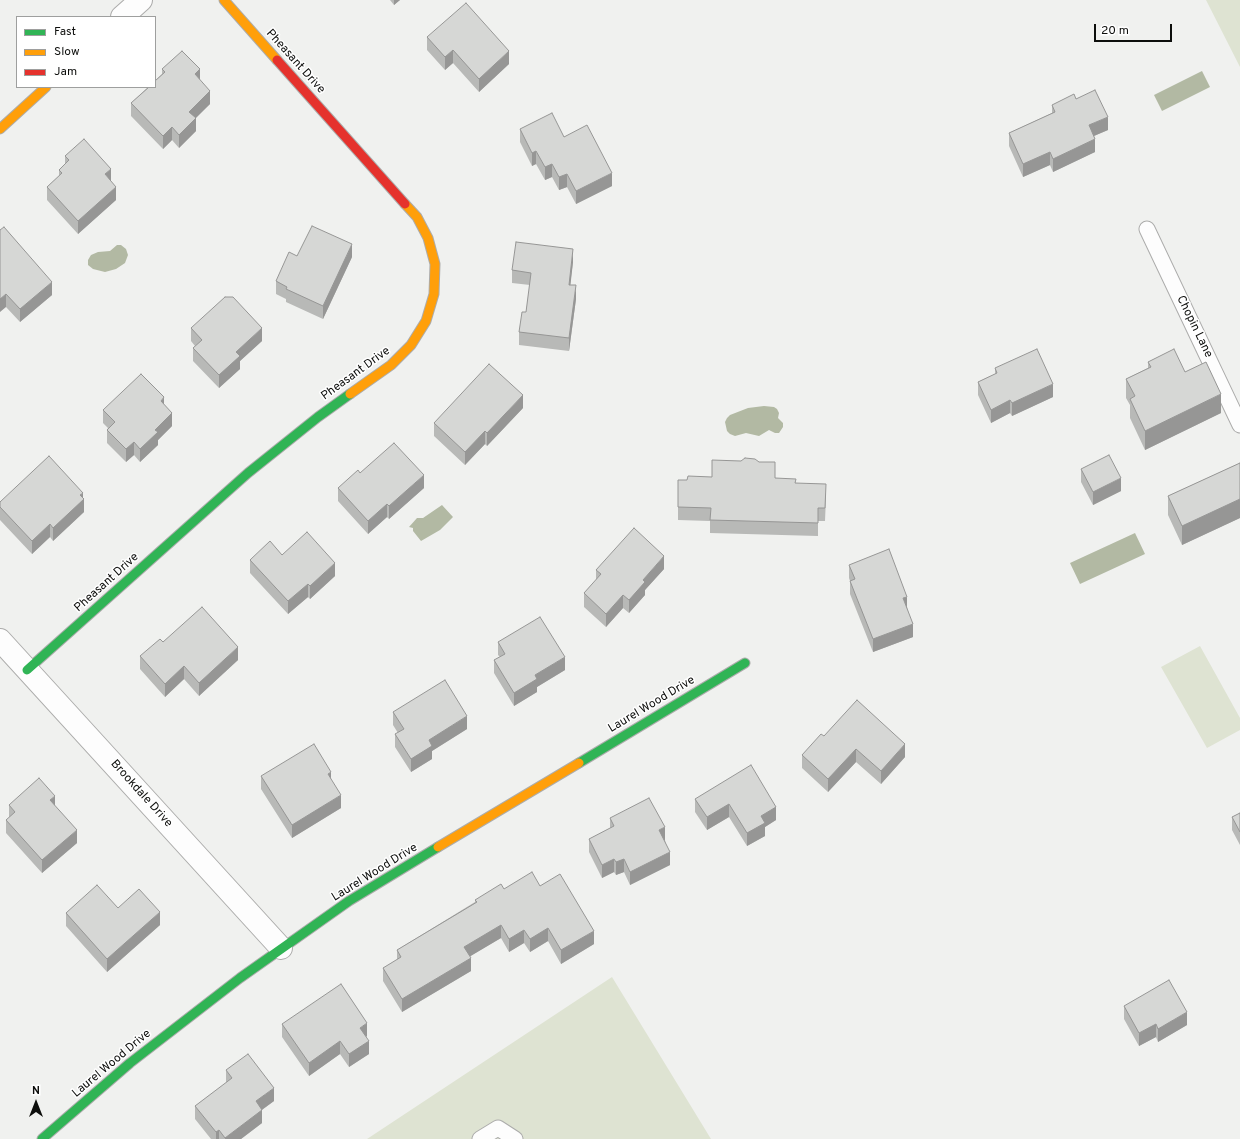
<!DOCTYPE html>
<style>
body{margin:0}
#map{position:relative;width:1240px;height:1139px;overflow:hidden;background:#f0f1ef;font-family:Overpass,sans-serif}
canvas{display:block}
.legend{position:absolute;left:16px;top:16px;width:140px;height:72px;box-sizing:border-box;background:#fff;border:1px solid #9e9f9e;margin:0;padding:5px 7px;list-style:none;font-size:12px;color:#0d0e0c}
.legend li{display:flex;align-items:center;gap:8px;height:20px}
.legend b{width:20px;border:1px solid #9e9f9e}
.north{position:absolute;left:16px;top:1083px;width:40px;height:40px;-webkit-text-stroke:3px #fff;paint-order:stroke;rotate:0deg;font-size:11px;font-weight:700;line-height:16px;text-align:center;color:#0d0e0c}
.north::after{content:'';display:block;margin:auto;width:14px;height:18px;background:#0d0e0c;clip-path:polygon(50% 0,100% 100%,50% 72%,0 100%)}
.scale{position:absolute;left:1094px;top:24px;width:78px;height:18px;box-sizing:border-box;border:2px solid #0d0e0c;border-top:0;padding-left:5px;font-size:12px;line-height:14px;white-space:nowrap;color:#0d0e0c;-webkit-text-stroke:3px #fff;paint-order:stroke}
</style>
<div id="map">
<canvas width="1240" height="1139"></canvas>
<ul class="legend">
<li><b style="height:5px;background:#30b455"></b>Fast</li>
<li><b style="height:5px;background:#ff9f0a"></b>Slow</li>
<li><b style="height:5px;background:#e5322d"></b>Jam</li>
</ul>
<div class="north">N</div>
<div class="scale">20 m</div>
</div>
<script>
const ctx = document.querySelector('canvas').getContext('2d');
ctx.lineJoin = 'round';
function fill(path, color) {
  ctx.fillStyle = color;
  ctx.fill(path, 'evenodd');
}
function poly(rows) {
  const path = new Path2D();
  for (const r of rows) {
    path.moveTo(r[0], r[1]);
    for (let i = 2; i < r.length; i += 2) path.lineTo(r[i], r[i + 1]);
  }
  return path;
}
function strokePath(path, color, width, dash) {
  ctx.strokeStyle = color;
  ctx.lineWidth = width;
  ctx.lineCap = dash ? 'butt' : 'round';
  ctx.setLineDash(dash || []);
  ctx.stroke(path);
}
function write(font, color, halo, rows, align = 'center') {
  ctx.font = font + ' Overpass,sans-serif';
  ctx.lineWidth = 3;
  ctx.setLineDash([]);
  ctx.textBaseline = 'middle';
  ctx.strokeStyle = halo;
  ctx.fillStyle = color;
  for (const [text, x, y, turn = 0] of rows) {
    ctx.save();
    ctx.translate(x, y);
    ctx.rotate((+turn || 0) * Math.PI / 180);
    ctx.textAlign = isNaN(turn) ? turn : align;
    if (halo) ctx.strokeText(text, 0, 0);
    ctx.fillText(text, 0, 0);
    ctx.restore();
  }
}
fill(poly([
 [1206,0,1240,0,1240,67],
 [1200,646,1240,718,1240,730,1207,748,1161,667],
 [612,977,711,1139,367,1139]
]), '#dee3d2');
fill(poly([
 [1202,71,1210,87,1162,111,1154,95],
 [117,245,121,245,126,249,128,255,125,263,116,269,105,272,93,269,88,265,88,260,91,255,98,252,110,251],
 [764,406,774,407,777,409,779,413,778,418,783,423,783,427,779,433,775,433,769,430,759,436,746,433,735,436,730,434,727,431,725,422,727,418,730,415,748,408],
 [442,505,453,517,440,530,421,541,413,531,413,528,409,527,417,518,423,518],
 [1135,533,1145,554,1080,584,1070,563]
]), '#b2b9a3');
const lane = poly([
 [1147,229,1240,425],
 [480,1139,498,1128,515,1139]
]);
const street = poly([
 [122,17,141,0],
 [0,640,281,948]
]);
const fast = poly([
 [27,670,248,473,318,417,350,394],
 [579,763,745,663],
 [42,1139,130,1063,240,978,349,901,438,847]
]);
const slow = poly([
 [224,0,277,60],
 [0,129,46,87],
 [350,394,391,365,411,345,426,321,434,294,435,264,428,238,417,217,405,204],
 [438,847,579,763]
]);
const jam = poly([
 [277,60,405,204]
]);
strokePath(lane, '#acacab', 17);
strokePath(street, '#acacab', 24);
strokePath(fast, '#acacab', 11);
strokePath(slow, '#acacab', 11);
strokePath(jam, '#acacab', 11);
strokePath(lane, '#fdfdfd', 15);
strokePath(street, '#fdfdfd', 22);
strokePath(fast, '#30b455', 9);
strokePath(slow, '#ff9f0a', 9);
strokePath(jam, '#e5322d', 9);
fill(poly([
 [390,0,400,0,394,5],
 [427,37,509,64,479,92,453,63,445,70,427,50],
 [162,69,200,80,210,104,195,118,196,131,179,148,172,140,163,149,131,116,131,103,162,74],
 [1052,105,1108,130,1094,136,1095,152,1053,172,1050,165,1023,177,1009,146,1009,133,1052,113],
 [520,129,564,137,612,186,576,204,567,187,559,190,552,177,545,180,536,164,532,166,520,142],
 [65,156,111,181,116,200,78,234,47,200,47,187,59,176,59,170,65,164],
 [0,230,52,295,20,322,6,307],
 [297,256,352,257,323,319,286,302,286,299,276,294,276,281],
 [573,262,570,285,576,299,569,351,519,345,519,332,526,312,530,285,512,283,512,270],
 [191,328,262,341,240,361,240,369,219,388,193,361,193,348,195,346,191,341],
 [1148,362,1185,372,1221,413,1145,450,1130,418,1130,405,1126,398,1126,379,1148,368],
 [995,368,1053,397,1012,416,1010,413,991,423,978,395,978,382,995,374],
 [164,405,172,426,158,440,158,445,140,462,134,455,126,462,107,443,107,430,108,428,103,423,103,410],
 [523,408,487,446,485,444,465,465,434,436,434,423],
 [1240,463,1240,518,1182,545,1168,515,1168,496],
 [1081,469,1121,491,1093,505,1081,482],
 [360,473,424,488,389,519,387,517,368,534,338,501,338,488],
 [712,477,775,478,796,483,826,497,825,521,818,521,818,536,710,533,710,521,678,520,678,507,687,480],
 [83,498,84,512,53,541,50,537,32,554,0,520,0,502],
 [282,555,335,576,310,599,308,597,288,614,250,573,250,560],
 [849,565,907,607,913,637,873,652,850,594,850,581,849,578],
 [664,569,645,590,645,595,629,613,623,608,606,627,584,607,584,593,596,580,596,570],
 [163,642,238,660,199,696,184,679,165,697,140,669,140,656],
 [498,642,565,670,537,687,537,692,514,706,494,673,494,660,500,657,498,655],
 [393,712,467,729,432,751,432,759,411,772,395,747,395,734,398,733,393,725],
 [824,736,905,757,881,784,856,762,828,792,802,768,802,755],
 [261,776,341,808,292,838,261,789],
 [695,799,776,807,776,820,765,827,765,836,747,846,729,817,707,830,695,812],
 [9,805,55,806,77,843,42,873,6,833,6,820,9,818],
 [1240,813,1240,845,1232,830,1232,817],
 [610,818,665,840,670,865,630,885,624,872,616,875,614,872,602,878,589,852,589,839,610,829],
 [540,886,594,944,561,964,548,941,530,952,524,943,509,952,501,938,470,956,471,971,402,1012,383,981,383,968,397,960,397,950,475,902,475,900,504,889],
 [118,908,160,925,107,972,66,926,66,913],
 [1124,1006,1187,1025,1158,1042,1156,1037,1139,1046,1124,1019],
 [282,1024,367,1036,366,1037,369,1054,349,1067,340,1054,309,1076,282,1037],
 [226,1070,274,1101,262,1110,262,1123,241,1139,211,1139,195,1119,195,1106,226,1083]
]), '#b8b9b7');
fill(poly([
 [394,0,400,0,394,5],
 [453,50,453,63,445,70,445,57],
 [509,51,509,64,479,92,479,79],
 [200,69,200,82,195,74],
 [210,91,210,104,189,125,189,112],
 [1108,117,1108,130,1089,138,1089,125],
 [196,118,196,131,179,148,179,135],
 [172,127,172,140,163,149,163,136],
 [1095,139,1095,152,1053,172,1053,159],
 [536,151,536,164,532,166,532,153],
 [1050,152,1050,165,1023,177,1023,164],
 [552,164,552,177,545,180,545,167],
 [111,169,111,182,105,174],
 [612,173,612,186,576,204,576,191],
 [567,174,567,187,559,190,559,177],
 [116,187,116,200,78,234,78,221],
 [352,244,352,257,323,319,323,306],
 [573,249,573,262,569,298,569,285],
 [52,282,52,295,20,322,20,309],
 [576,285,576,299,569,351,569,338],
 [6,294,6,307,0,312,0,299],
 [262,328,262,341,240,361,240,369,219,388,219,375,236,352],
 [1053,384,1053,397,1012,416,1012,403],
 [1221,394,1221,413,1145,450,1145,431],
 [523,395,523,408,487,446,487,433],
 [164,397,164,410,161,401],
 [1010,400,1010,413,991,423,991,410],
 [172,413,172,426,158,440,158,445,140,462,140,449,155,430],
 [485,431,485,444,465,465,465,452],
 [134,442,134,455,126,462,126,449],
 [424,475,424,488,389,519,389,506],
 [1121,478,1121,491,1093,505,1093,492],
 [83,493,83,500,84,499,84,512,53,541,53,528,80,495],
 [1240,499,1240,518,1182,545,1182,526],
 [387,504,387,517,368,534,368,521],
 [50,524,50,537,32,554,32,541],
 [664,556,664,569,645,590,645,595,629,613,629,600,643,580],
 [335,563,335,576,310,599,310,586],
 [308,584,308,597,288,614,288,601],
 [623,595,623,608,606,627,606,614],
 [907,597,907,610,903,598],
 [913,624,913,637,873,652,873,639],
 [238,647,238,660,199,696,199,683],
 [565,657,565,670,537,687,537,692,514,706,514,693,535,675],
 [184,666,184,679,165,697,165,684],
 [467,716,467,729,432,751,432,759,411,772,411,759,429,740],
 [905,744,905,757,881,784,881,771],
 [856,749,856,762,828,792,828,779],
 [331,772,331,785,328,774],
 [341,795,341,808,292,838,292,825],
 [55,796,55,809,50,800],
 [729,804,729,817,707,830,707,817],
 [776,807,776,820,765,827,765,836,747,846,747,833,761,816],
 [665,827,665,840,659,843,659,830],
 [77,830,77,843,42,873,42,860],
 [670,852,670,865,630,885,630,872],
 [614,859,614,872,602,878,602,865],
 [624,859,624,872,616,875,616,862],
 [160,912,160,925,107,972,107,959],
 [501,925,501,938,464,960,464,947],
 [548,928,548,941,530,952,530,939],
 [524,930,524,943,509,952,509,939],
 [594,931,594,944,561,964,561,950],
 [471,958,471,971,402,1012,402,999],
 [1187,1012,1187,1025,1158,1042,1158,1029],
 [367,1023,367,1036,360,1041,360,1028],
 [1156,1024,1156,1037,1139,1046,1139,1033],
 [340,1041,340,1054,309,1076,309,1063],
 [369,1041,369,1054,349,1067,349,1054],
 [274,1088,274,1101,256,1114,256,1101],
 [262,1110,262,1123,241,1139,225,1139,225,1138],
 [219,1130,219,1139,216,1139,216,1132]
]), '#969695');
const building = poly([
 [466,3,509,51,479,79,453,50,445,57,427,37,466,3],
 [182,51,200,69,195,74,210,91,189,112,196,118,179,135,172,127,163,136,131,103,149,87,155,87,155,81,165,72,162,69,182,51],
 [1095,90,1108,117,1089,125,1095,139,1053,159,1050,152,1023,164,1009,133,1055,112,1052,105,1074,94,1076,99,1095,90],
 [552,113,564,137,587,125,612,173,576,191,567,174,559,177,552,164,545,167,536,151,532,153,520,129,552,113],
 [84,139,111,169,105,174,116,187,78,221,47,187,62,173,59,170,69,160,65,156,84,139],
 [312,226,352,244,323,306,286,289,287,287,276,281,289,252,297,256,312,226],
 [4,227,52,282,20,309,6,294,0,299,0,230,4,227],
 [516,242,573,249,569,285,576,285,569,338,519,332,522,312,526,312,531,273,512,270,516,242],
 [225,297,233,297,262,328,236,352,240,356,219,375,193,348,202,340,191,328,225,297],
 [1037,349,1053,384,1012,403,1010,400,991,410,978,382,997,373,995,368,1037,349],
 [1174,349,1185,372,1206,362,1221,394,1145,431,1130,399,1135,396,1126,379,1151,367,1148,362,1174,349],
 [489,364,523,395,487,433,485,431,465,452,434,423,489,364],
 [141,374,164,397,161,401,172,413,155,430,158,432,140,449,134,442,126,449,107,430,115,422,103,410,141,374],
 [394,443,424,475,389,506,387,504,368,521,338,488,358,470,360,473,394,443],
 [1109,455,1121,478,1093,492,1081,469,1109,455],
 [49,456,83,493,80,495,84,499,53,528,50,524,32,541,0,507,0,502,49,456],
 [745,458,755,459,759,462,775,462,775,478,796,479,795,483,826,484,825,508,818,508,818,523,710,520,711,508,678,507,678,480,687,480,688,476,712,477,712,460,741,461,745,458],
 [1240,463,1240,499,1182,526,1168,496,1240,463],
 [634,528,664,556,643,580,645,582,629,600,623,595,606,614,584,593,601,574,596,570,634,528],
 [307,532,335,563,310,586,308,584,288,601,250,560,270,541,282,555,307,532],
 [889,549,907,597,903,598,913,624,873,639,850,581,855,579,849,565,889,549],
 [202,607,238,647,199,683,184,666,165,684,140,656,160,639,163,642,202,607],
 [540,617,565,657,535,675,537,679,514,693,494,660,505,654,498,642,540,617],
 [445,680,467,716,429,740,432,746,411,759,395,734,404,729,393,712,445,680],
 [857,700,905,744,881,771,856,749,828,779,802,755,821,734,824,736,857,700],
 [314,744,331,772,328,774,341,795,292,825,261,776,314,744],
 [751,765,776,807,761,816,765,823,747,833,729,804,707,817,695,799,751,765],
 [39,778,55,796,50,800,77,830,42,860,6,820,15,812,9,805,39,778],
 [649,798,665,827,659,830,670,852,630,872,624,859,616,862,614,859,602,865,589,839,614,826,610,818,649,798],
 [1240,813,1240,832,1232,817,1240,813],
 [532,872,540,886,560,874,594,931,561,950,548,928,530,939,524,930,509,939,501,925,464,947,471,958,402,999,383,968,401,957,397,950,477,902,475,900,501,884,504,889,532,872],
 [97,885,118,908,139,889,160,912,107,959,66,913,97,885],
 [1169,980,1187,1012,1158,1029,1156,1024,1139,1033,1124,1006,1169,980],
 [341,984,367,1023,360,1028,369,1041,349,1054,340,1041,309,1063,282,1024,341,984],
 [248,1054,274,1088,256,1101,262,1110,225,1138,219,1130,216,1132,195,1106,232,1078,226,1070,248,1054]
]);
fill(building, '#d6d7d5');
strokePath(building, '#969695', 1);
write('12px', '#0d0e0c', '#fff', [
 ["Pheasant Drive",295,62,48],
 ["Chopin Lane",1194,327,64],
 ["Pheasant Drive",356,374,-36],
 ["Pheasant Drive",107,583,-42],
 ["Laurel Wood Drive",652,705,-31],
 ["Brookdale Drive",141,794,48],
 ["Laurel Wood Drive",375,873,-32],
 ["Laurel Wood Drive",112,1064,-40]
]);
</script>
